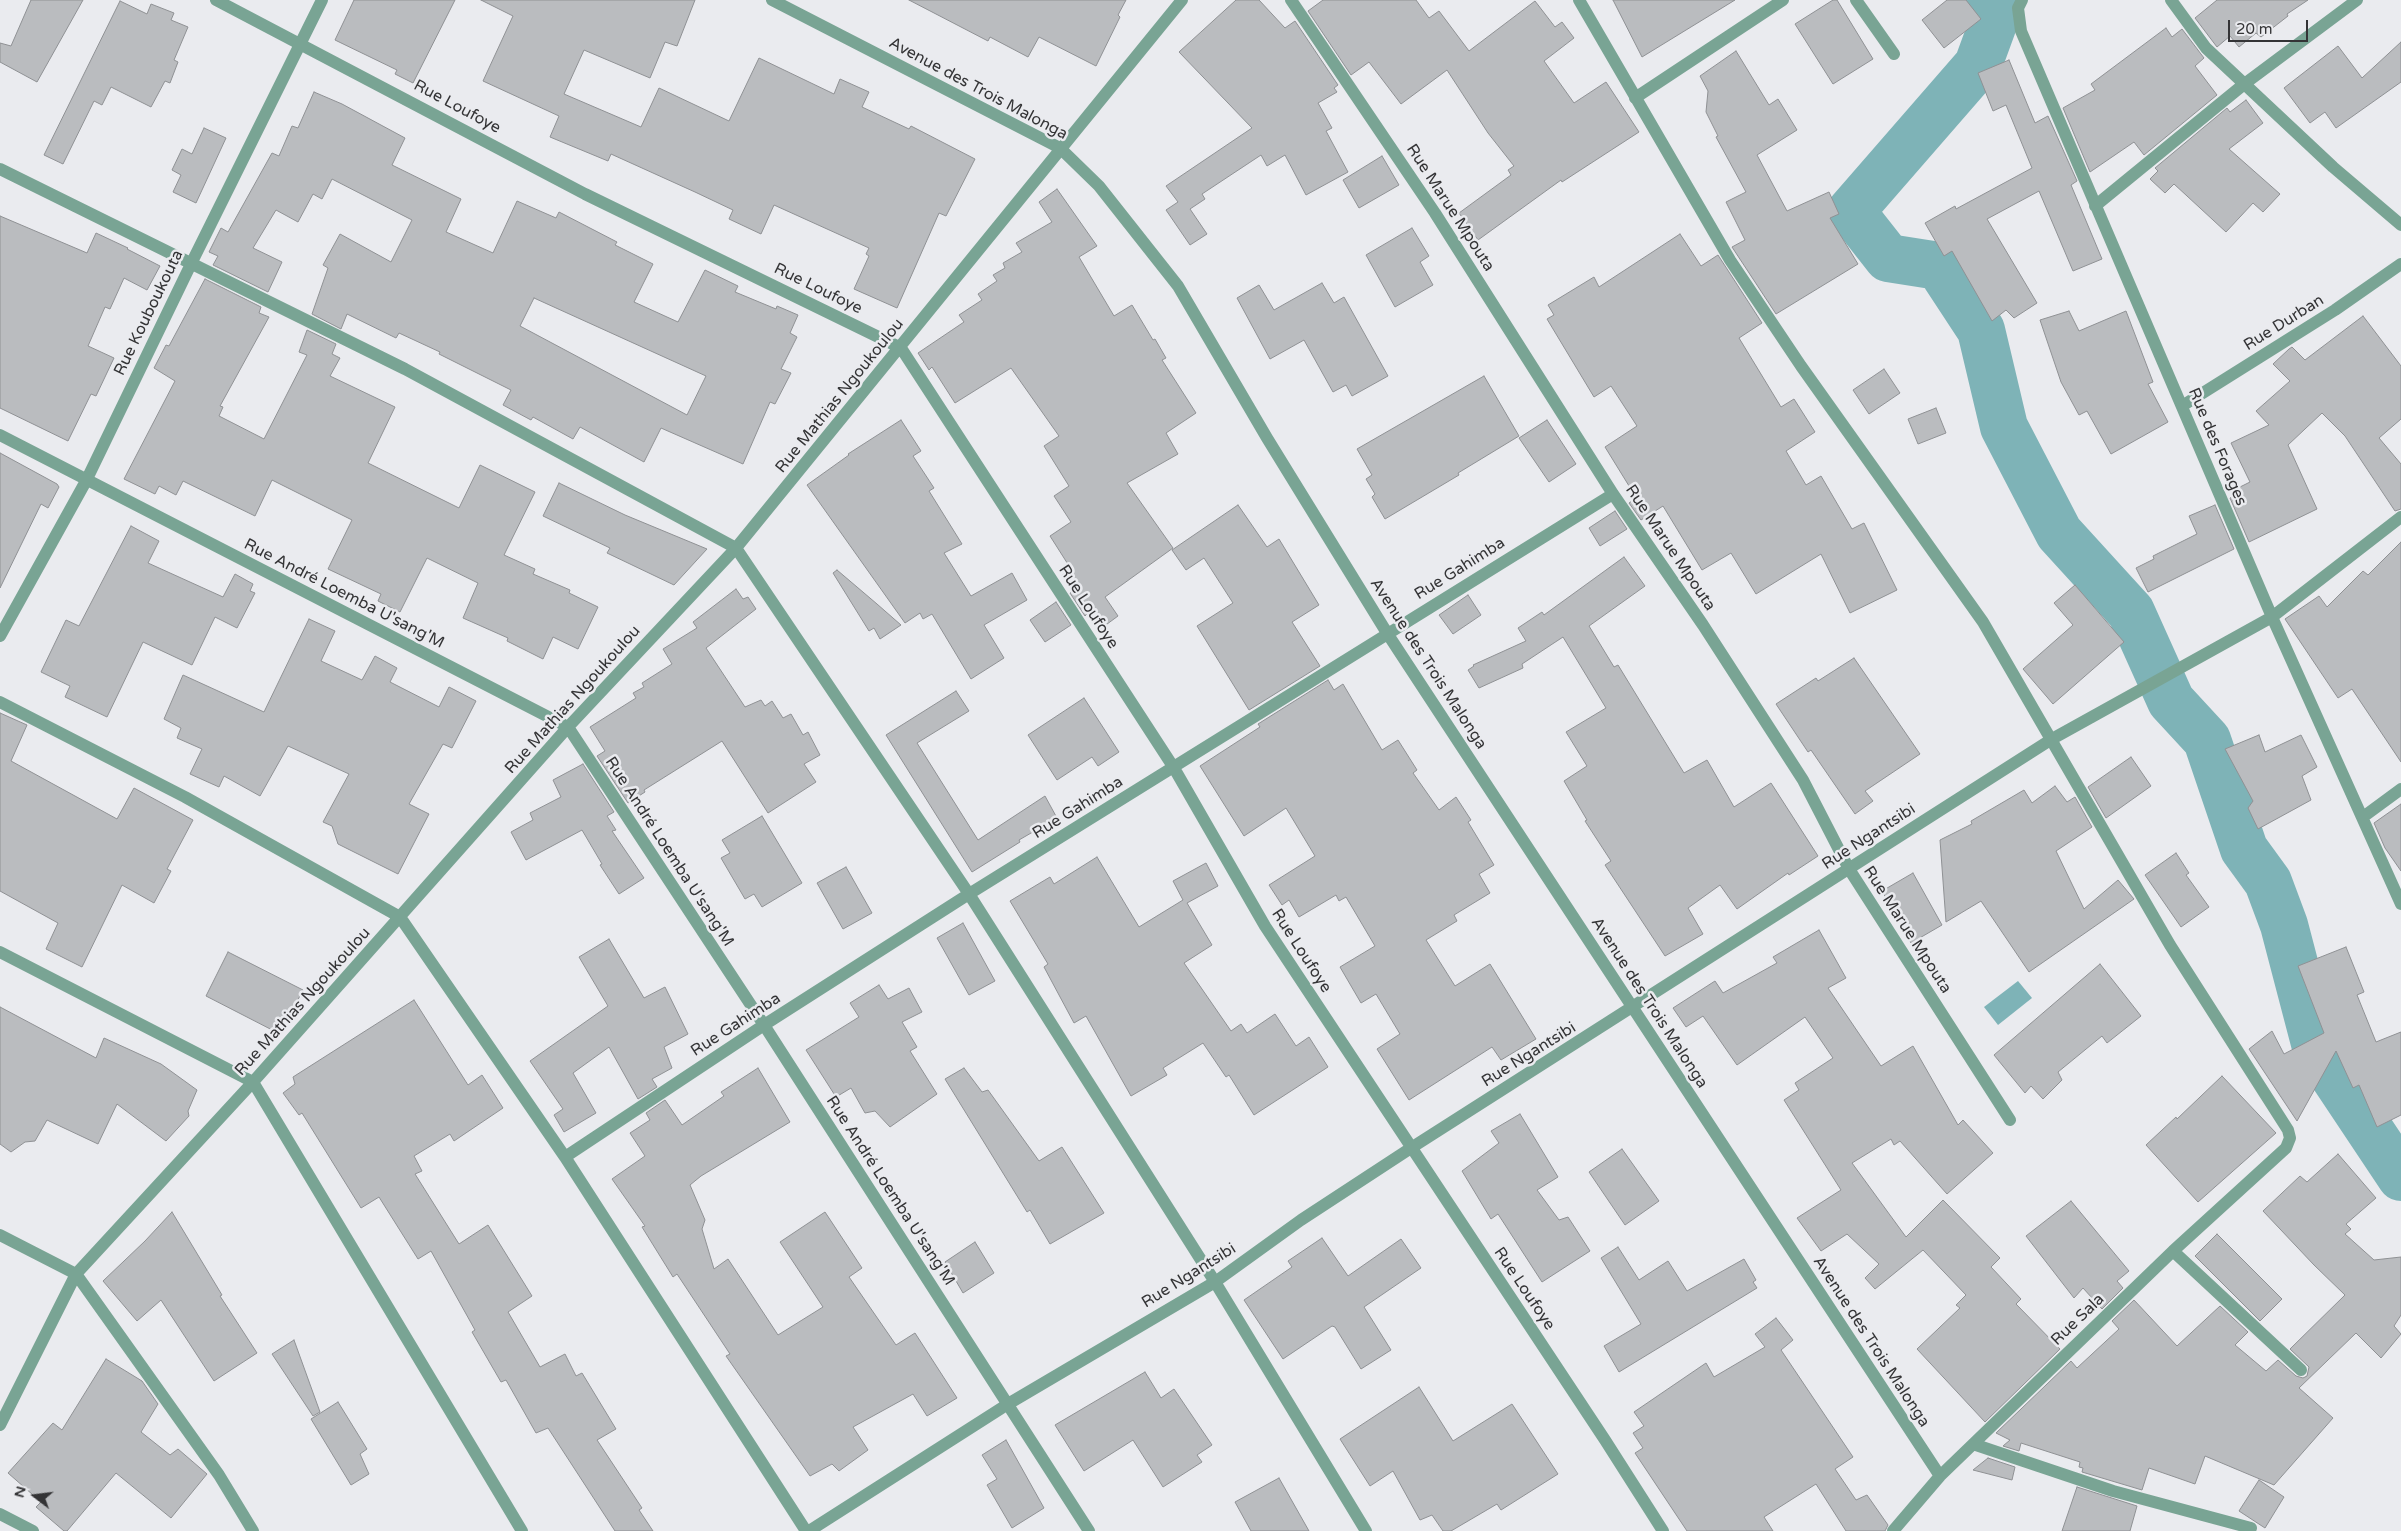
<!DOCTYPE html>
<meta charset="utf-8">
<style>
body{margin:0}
#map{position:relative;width:2401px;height:1531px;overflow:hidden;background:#eaebef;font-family:"Varela Round",sans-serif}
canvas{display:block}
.north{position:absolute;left:10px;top:1471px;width:50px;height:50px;-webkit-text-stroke:4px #eaebef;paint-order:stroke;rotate:285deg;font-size:14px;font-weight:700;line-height:20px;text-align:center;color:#343436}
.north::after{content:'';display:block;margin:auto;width:18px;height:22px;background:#343436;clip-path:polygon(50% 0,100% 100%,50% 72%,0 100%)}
.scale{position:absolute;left:2228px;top:20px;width:80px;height:22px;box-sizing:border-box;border:2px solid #343436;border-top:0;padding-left:6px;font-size:15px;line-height:18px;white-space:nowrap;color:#343436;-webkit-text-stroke:4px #eaebef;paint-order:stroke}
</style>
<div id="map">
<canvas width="2401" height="1531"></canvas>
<div class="north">N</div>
<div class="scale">20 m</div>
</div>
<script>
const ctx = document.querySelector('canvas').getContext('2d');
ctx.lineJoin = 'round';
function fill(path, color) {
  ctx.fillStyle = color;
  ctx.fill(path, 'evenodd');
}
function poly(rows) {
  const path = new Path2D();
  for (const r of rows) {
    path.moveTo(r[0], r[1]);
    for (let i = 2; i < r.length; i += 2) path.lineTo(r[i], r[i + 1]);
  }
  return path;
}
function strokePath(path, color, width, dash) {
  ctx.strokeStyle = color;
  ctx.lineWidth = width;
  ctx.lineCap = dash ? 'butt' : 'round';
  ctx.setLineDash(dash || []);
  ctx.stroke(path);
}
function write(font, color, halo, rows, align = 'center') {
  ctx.font = font + ' "Varela Round",sans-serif';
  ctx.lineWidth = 5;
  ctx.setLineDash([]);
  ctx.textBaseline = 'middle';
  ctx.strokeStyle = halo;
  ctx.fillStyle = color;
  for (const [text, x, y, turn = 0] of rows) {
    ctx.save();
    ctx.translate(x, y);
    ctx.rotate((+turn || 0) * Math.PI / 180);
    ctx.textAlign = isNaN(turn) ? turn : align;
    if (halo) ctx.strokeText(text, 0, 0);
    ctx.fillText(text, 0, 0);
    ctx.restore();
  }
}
fill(poly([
 [2018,981,2032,998,1998,1025,1984,1007]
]), '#7eb3b7');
strokePath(poly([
 [1989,0,1997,13,1978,65,1851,211,1888,258,1939,266,1981,330,2004,427,2059,533,2131,612,2171,701,2207,740,2244,849,2268,882,2284,925,2317,1051,2401,1177]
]), '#7eb3b7', 48);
const building = poly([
 [31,0,83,0,37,82,0,62,0,43,11,46,31,0],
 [354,0,455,0,413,83,395,74,397,70,335,40,354,0],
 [481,0,695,0,677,46,665,42,650,78,584,50,564,94,641,127,659,88,729,121,759,58,834,94,840,79,869,92,862,107,909,129,911,126,975,159,946,216,939,213,897,308,854,289,869,256,866,254,869,248,774,205,761,234,729,219,733,210,695,192,611,154,608,161,550,137,559,116,483,81,513,16,481,0],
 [909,0,1126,0,1118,15,1120,17,1096,66,1039,37,1028,57,990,37,988,41,909,0],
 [1236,0,1259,0,1285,28,1295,21,1338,85,1334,88,1337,92,1318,103,1332,128,1326,131,1348,172,1306,195,1285,155,1267,166,1261,155,1202,194,1205,199,1190,209,1207,234,1190,245,1166,210,1178,202,1166,186,1252,128,1179,52,1236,0],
 [1323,0,1416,0,1429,18,1439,11,1469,51,1535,1,1555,27,1562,22,1574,38,1544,61,1574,103,1606,82,1639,132,1562,182,1561,180,1478,240,1459,213,1511,175,1508,170,1514,166,1488,133,1447,70,1401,104,1369,62,1351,75,1308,11,1323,0],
 [1613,0,1735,0,1642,57,1613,0],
 [1833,0,1837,0,1873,59,1833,84,1795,24,1833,0],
 [1947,0,1966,0,1981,19,1944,48,1922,20,1947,0],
 [2217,0,2308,0,2287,14,2288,16,2261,37,2256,33,2239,47,2230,36,2217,47,2195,18,2217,0],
 [120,1,147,14,151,4,174,13,171,20,188,27,174,60,178,62,170,83,165,81,151,107,111,87,102,105,94,101,63,164,44,155,120,1],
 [2166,28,2172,37,2182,29,2204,58,2195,66,2217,95,2144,155,2134,142,2090,172,2063,108,2095,90,2091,84,2166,28],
 [2401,42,2401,82,2336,128,2325,112,2310,123,2284,88,2338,46,2362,78,2401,42],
 [1736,51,1769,105,1778,99,1797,130,1757,155,1787,211,1829,192,1839,214,1830,218,1858,264,1776,314,1732,247,1745,240,1726,202,1746,192,1716,137,1718,136,1706,112,1708,91,1700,76,1736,51],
 [2009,60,2035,123,2048,116,2077,181,2071,185,2102,259,2073,271,2039,191,1987,219,2037,303,2014,318,2006,310,1992,321,1952,251,1944,256,1925,223,1955,206,1956,209,2032,168,2006,105,1993,111,1978,73,2009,60],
 [314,92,342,104,405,138,392,165,461,199,446,232,493,253,517,201,556,218,559,212,617,242,615,245,653,264,634,302,678,322,705,270,738,286,735,292,776,309,777,306,798,315,790,333,797,337,781,369,791,373,775,404,770,402,743,464,661,428,644,462,580,427,573,439,533,417,531,420,503,405,511,390,439,354,440,352,399,333,396,338,347,314,341,329,312,314,328,268,323,265,340,234,391,262,412,220,332,179,322,199,313,194,298,222,276,210,253,248,282,262,268,292,213,265,218,256,209,252,221,228,228,232,272,153,279,156,292,126,298,128,314,92],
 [534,298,706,376,687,415,520,326,534,298],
 [2246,100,2263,123,2229,149,2280,194,2263,212,2253,203,2226,232,2174,184,2165,193,2150,179,2158,171,2155,168,2227,108,2230,112,2246,100],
 [204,128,226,138,196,203,173,192,181,175,172,170,182,149,192,154,204,128],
 [1382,156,1399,185,1359,208,1343,180,1382,156],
 [1057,189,1097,246,1079,257,1114,316,1132,305,1153,340,1155,339,1166,358,1162,360,1196,413,1166,433,1178,454,1127,483,1173,548,1105,597,1118,616,1099,630,1087,614,1085,616,1070,593,1073,590,1062,575,1071,569,1050,536,1071,522,1054,496,1069,486,1044,446,1059,436,1011,368,955,403,932,367,929,370,918,353,964,322,959,315,982,300,978,294,997,281,993,275,1005,268,1003,263,1022,252,1016,243,1052,222,1039,202,1057,189],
 [0,216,87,253,96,233,128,248,127,249,160,266,147,290,124,278,110,309,105,307,88,346,114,358,96,396,91,394,68,441,0,408,0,216],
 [1412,228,1429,256,1420,262,1433,285,1395,307,1366,255,1412,228],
 [1680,234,1701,266,1718,255,1762,323,1739,338,1781,407,1794,399,1815,432,1786,451,1806,485,1821,476,1852,529,1864,523,1897,590,1850,613,1821,554,1756,594,1731,553,1702,570,1663,506,1641,520,1629,503,1636,498,1634,494,1605,447,1637,426,1611,386,1594,397,1547,319,1554,315,1548,305,1594,277,1599,287,1680,234],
 [205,279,261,307,259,313,269,317,220,406,223,407,219,416,264,439,307,355,299,352,307,330,336,344,332,354,340,358,330,376,395,407,368,463,459,508,480,465,535,492,504,555,535,569,533,574,570,590,569,593,598,607,578,649,553,637,543,659,507,641,508,638,463,618,478,583,427,558,400,612,378,601,381,594,328,569,352,520,272,480,255,516,183,481,176,495,159,486,155,494,124,479,175,381,154,368,166,345,169,346,205,279],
 [1322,283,1334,303,1344,297,1388,376,1352,396,1346,385,1333,392,1304,340,1270,359,1237,298,1259,285,1274,310,1322,283],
 [2069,311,2079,331,2126,311,2153,382,2148,384,2168,422,2111,454,2087,411,2079,415,2061,382,2040,320,2069,311],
 [2363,316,2401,366,2401,419,2379,438,2401,464,2401,509,2395,511,2345,436,2322,413,2288,445,2317,509,2249,542,2230,498,2235,496,2232,491,2250,482,2231,443,2269,425,2256,411,2290,381,2273,364,2289,349,2292,347,2305,360,2363,316],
 [1884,369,1900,393,1869,414,1853,390,1884,369],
 [1484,376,1519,436,1458,473,1459,475,1385,519,1372,497,1375,494,1366,479,1372,475,1357,449,1484,376],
 [1936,408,1946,433,1918,444,1908,419,1936,408],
 [901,420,921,451,913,456,934,488,929,491,962,544,944,553,971,596,1012,573,1027,600,984,625,1004,658,971,679,932,614,923,619,920,613,905,623,807,485,849,455,848,454,901,420],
 [1547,420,1576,464,1549,482,1519,438,1547,420],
 [0,453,57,484,59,487,48,508,41,504,0,588,0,453],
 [559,483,625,515,707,549,674,585,607,553,610,548,543,516,559,483],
 [1238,505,1267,547,1279,539,1319,605,1292,622,1320,666,1249,710,1197,626,1233,603,1204,558,1186,570,1172,550,1238,505],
 [2215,505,2234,549,2148,592,2136,568,2154,559,2153,556,2197,534,2189,516,2215,505],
 [1615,511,1627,529,1600,546,1589,528,1615,511],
 [131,526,159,541,148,563,223,597,235,574,253,584,250,591,255,593,237,628,215,617,192,665,143,642,107,717,65,697,70,686,41,672,66,620,79,626,131,526],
 [2401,542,2401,762,2352,689,2338,698,2285,619,2319,596,2327,607,2363,571,2368,575,2401,542],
 [1624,557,1645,586,1589,626,1614,667,1618,665,1684,773,1707,760,1734,807,1771,783,1818,856,1789,875,1788,873,1737,909,1720,885,1688,908,1703,934,1665,956,1605,865,1611,861,1585,821,1587,820,1564,781,1587,766,1566,732,1606,708,1563,637,1522,664,1523,668,1479,688,1468,670,1474,666,1473,665,1526,641,1518,628,1542,612,1544,615,1624,557],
 [837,570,877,604,901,625,880,639,874,628,869,631,833,573,837,570],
 [2075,585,2124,642,2053,704,2023,669,2073,625,2054,603,2075,585],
 [736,589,743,599,748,597,756,609,706,648,745,707,761,700,765,706,772,701,783,718,791,714,803,735,808,732,820,755,804,764,816,782,768,813,722,741,644,790,645,792,628,803,597,756,605,751,590,727,636,698,633,693,644,687,642,683,672,664,663,649,697,628,693,622,736,589],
 [1468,595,1481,615,1453,634,1439,615,1468,595],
 [1056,602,1071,625,1045,642,1030,620,1056,602],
 [309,619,335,631,321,661,362,680,375,656,397,668,390,682,439,707,449,687,476,701,452,748,443,744,409,804,429,814,398,874,338,844,332,826,323,822,349,774,288,746,260,796,224,776,219,787,190,774,202,749,177,738,181,728,164,719,183,675,264,712,309,619],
 [1854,658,1920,754,1865,791,1873,801,1855,814,1811,750,1808,752,1776,704,1816,678,1818,681,1854,658],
 [1328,680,1334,690,1343,684,1382,750,1398,740,1417,770,1413,773,1439,810,1456,797,1471,820,1468,822,1494,865,1479,874,1490,893,1454,915,1457,921,1426,940,1455,986,1490,964,1536,1039,1501,1060,1492,1047,1409,1100,1377,1049,1400,1034,1376,994,1361,1003,1340,967,1375,946,1346,897,1339,901,1336,895,1299,917,1289,900,1282,905,1269,885,1315,856,1286,808,1244,836,1200,766,1260,727,1258,724,1328,680],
 [956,691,969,711,917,743,978,840,1045,796,1057,818,1019,840,1020,842,972,872,886,735,956,691],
 [1084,698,1119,752,1098,766,1092,757,1057,780,1028,735,1084,698],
 [0,713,27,725,11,761,117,819,134,788,193,820,167,869,171,871,154,903,122,885,82,967,46,949,58,923,0,891,0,713],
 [2259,735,2265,752,2301,735,2317,767,2302,776,2311,800,2258,829,2248,808,2253,801,2225,749,2259,735],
 [2131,757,2151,786,2106,818,2088,787,2131,757],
 [583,764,614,812,607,816,616,830,612,831,644,878,619,894,600,865,602,864,582,830,526,860,511,832,533,820,530,813,561,797,553,780,583,764],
 [2055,786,2067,802,2075,797,2092,827,2056,851,2084,909,2118,880,2134,899,2029,972,1981,901,1946,922,1940,840,1972,824,1971,821,2024,790,2032,803,2055,786],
 [2401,804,2401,871,2385,848,2374,823,2401,804],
 [762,816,802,883,762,907,754,894,745,899,721,858,730,853,722,840,762,816],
 [2176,853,2189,873,2186,875,2209,907,2181,927,2145,875,2176,853],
 [1097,857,1139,927,1183,900,1173,881,1206,863,1218,886,1187,903,1212,945,1184,963,1231,1031,1241,1024,1247,1033,1275,1014,1296,1046,1309,1037,1328,1067,1254,1115,1229,1075,1226,1077,1203,1043,1163,1068,1167,1075,1131,1096,1086,1016,1074,1023,1044,967,1048,964,1010,901,1050,877,1054,884,1097,857],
 [846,867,872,913,843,929,817,883,846,867],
 [1913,873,1942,925,1911,943,1882,891,1913,873],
 [963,923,995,981,969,995,937,938,963,923],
 [1819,930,1846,978,1828,988,1881,1066,1913,1046,1958,1125,1963,1120,1993,1153,1947,1194,1900,1141,1894,1145,1891,1139,1852,1163,1906,1237,1943,1200,2000,1258,1991,1267,2021,1299,2016,1304,2060,1349,1985,1422,1917,1349,1960,1308,1956,1305,1966,1295,1923,1250,1875,1289,1865,1278,1879,1264,1847,1234,1821,1251,1797,1218,1841,1190,1784,1100,1799,1090,1795,1083,1833,1058,1805,1017,1737,1065,1703,1016,1686,1027,1673,1008,1715,981,1723,993,1777,963,1773,957,1819,930],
 [609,939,644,998,665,987,688,1034,664,1047,672,1068,652,1079,657,1087,638,1099,609,1047,573,1073,596,1113,564,1132,554,1115,563,1109,530,1061,608,1006,579,957,609,939],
 [2346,947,2364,992,2357,995,2376,1042,2401,1032,2401,1115,2377,1127,2359,1085,2353,1088,2336,1051,2297,1121,2249,1049,2272,1031,2284,1054,2324,1033,2298,966,2346,947],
 [228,952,303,990,280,1034,206,996,228,952],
 [2100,964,2141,1016,2107,1043,2102,1036,2058,1072,2062,1080,2043,1099,2031,1086,2025,1093,1994,1055,2100,964],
 [879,985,888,999,909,988,922,1012,902,1022,917,1047,910,1051,937,1094,890,1127,875,1111,865,1113,851,1088,836,1097,806,1050,859,1017,850,1003,879,985],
 [414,1000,468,1085,482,1075,503,1108,454,1141,450,1134,414,1156,422,1171,415,1174,459,1244,488,1225,532,1296,508,1312,540,1367,565,1354,576,1376,582,1373,616,1429,597,1440,642,1508,639,1510,653,1531,615,1531,548,1428,536,1433,506,1380,501,1382,472,1332,475,1330,431,1251,418,1259,379,1197,361,1208,302,1113,299,1115,283,1093,295,1084,293,1077,414,1000],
 [0,1007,96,1058,104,1038,161,1064,197,1090,188,1111,189,1116,166,1141,117,1104,98,1144,47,1120,35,1141,25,1142,11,1152,0,1144,0,1007],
 [758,1068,790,1122,701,1176,690,1185,705,1220,702,1229,714,1269,728,1259,778,1335,823,1307,780,1242,825,1212,862,1268,849,1277,896,1345,915,1333,957,1398,927,1416,913,1394,853,1427,868,1450,839,1471,832,1464,810,1476,726,1356,730,1354,677,1274,673,1277,642,1227,645,1226,612,1179,645,1156,630,1133,650,1120,646,1113,665,1100,682,1125,724,1096,721,1092,758,1068],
 [964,1068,982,1092,988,1090,1039,1161,1062,1147,1104,1213,1050,1244,1030,1210,1027,1212,945,1079,964,1068],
 [2222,1076,2276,1133,2198,1202,2146,1145,2176,1117,2177,1119,2222,1076],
 [1520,1114,1558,1177,1537,1190,1559,1220,1568,1217,1590,1251,1542,1282,1498,1214,1491,1219,1462,1171,1499,1143,1491,1131,1520,1114],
 [1622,1149,1659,1201,1625,1225,1589,1172,1622,1149],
 [2338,1154,2376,1198,2346,1224,2351,1229,2345,1234,2374,1260,2401,1257,2401,1315,2394,1326,2401,1334,2381,1358,2356,1333,2299,1388,2333,1418,2274,1485,2205,1456,2195,1484,2149,1468,2142,1490,2082,1472,2083,1468,2079,1467,2080,1462,2021,1443,2019,1451,2003,1446,2010,1440,1996,1433,2071,1361,2077,1368,2119,1329,2112,1321,2134,1300,2177,1346,2220,1306,2248,1332,2235,1345,2266,1371,2278,1360,2296,1376,2303,1378,2307,1376,2309,1367,2290,1349,2345,1295,2314,1265,2263,1211,2300,1176,2307,1182,2338,1154],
 [2071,1201,2129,1271,2117,1281,2123,1288,2102,1309,2083,1288,2074,1298,2026,1236,2071,1201],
 [172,1212,222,1295,220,1296,257,1353,214,1381,161,1300,137,1321,103,1281,145,1241,172,1212],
 [2217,1234,2282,1299,2260,1321,2195,1256,2217,1234],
 [1322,1238,1348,1276,1401,1239,1421,1268,1364,1307,1391,1350,1361,1369,1335,1327,1332,1326,1283,1359,1244,1300,1292,1267,1288,1261,1322,1238],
 [975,1242,994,1273,963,1293,945,1262,975,1242],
 [1618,1247,1639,1280,1668,1261,1687,1291,1744,1259,1756,1280,1753,1282,1757,1288,1619,1372,1604,1346,1641,1324,1601,1258,1618,1247],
 [1776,1318,1793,1340,1781,1350,1853,1457,1835,1469,1856,1500,1867,1495,1888,1525,1885,1531,1846,1531,1816,1484,1764,1517,1773,1531,1687,1531,1635,1453,1643,1448,1633,1433,1644,1426,1634,1412,1706,1363,1714,1377,1765,1347,1755,1334,1776,1318],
 [294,1340,320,1412,313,1416,272,1354,294,1340],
 [106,1359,142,1381,158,1404,141,1432,170,1455,178,1449,207,1474,171,1518,116,1473,67,1531,64,1531,36,1507,41,1502,8,1473,53,1423,62,1430,106,1359],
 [1145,1372,1161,1398,1174,1389,1212,1445,1197,1455,1202,1462,1163,1487,1133,1440,1084,1471,1055,1425,1145,1372],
 [1419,1387,1453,1441,1512,1404,1558,1474,1501,1510,1497,1504,1451,1531,1443,1531,1432,1515,1420,1520,1393,1471,1370,1486,1340,1439,1419,1387],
 [338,1402,367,1449,360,1454,369,1474,351,1485,311,1419,338,1402],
 [1006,1440,1044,1508,1012,1528,987,1485,997,1479,982,1455,1006,1440],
 [1988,1458,2015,1467,2012,1480,1973,1470,1988,1458],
 [1279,1478,1309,1531,1251,1531,1235,1502,1279,1478],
 [2259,1480,2284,1497,2265,1528,2239,1511,2259,1480],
 [2077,1487,2137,1506,2130,1531,2062,1531,2077,1487]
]);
fill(building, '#babcbf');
strokePath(building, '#8f9194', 1);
strokePath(poly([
 [216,0,585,194,901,348,1174,768,1265,926,1605,1440,1663,1531],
 [772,0,1060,148,1099,186,1178,286,1267,438,1387,633,1940,1476],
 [1291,0,1435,213,1613,494,1703,625,1803,780,1849,869,2010,1120],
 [1579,0,1730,260,1801,366,1983,622,2170,945,2288,1130,2290,1138,2286,1148,2173,1251,1940,1476,1893,1531],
 [1856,0,1894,54],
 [2022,0,2018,8,2021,31,2272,617,2401,904],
 [2171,0,2206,48,2333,167,2401,225],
 [1635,98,1783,0],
 [0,169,405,369,736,548,969,894,1215,1282,1366,1531],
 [2095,206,2243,85,2357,0],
 [2182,406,2335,310,2401,264],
 [0,435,568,727,764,1025,1089,1531],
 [0,636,86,481,191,264,322,0],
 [0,702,185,797,400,917,565,1157,806,1531],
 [2363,817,2401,789],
 [0,952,253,1082,522,1531],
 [565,1157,764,1025,969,894,1613,494],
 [0,1235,76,1274,219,1475,253,1531],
 [2173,1251,2301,1370],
 [0,1425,76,1274,253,1082,568,727,736,548,1182,0],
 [1973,1444,2113,1491,2251,1528],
 [0,1514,33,1531],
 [809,1531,1008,1404,1215,1282,1301,1220,1411,1148,2052,739,2272,617,2401,517]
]), '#79a494', 12);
write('16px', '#343436', '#eaebef', [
 ["Avenue des Trois Malonga",978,89,28],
 ["Rue Loufoye",457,107,28],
 ["Rue Marue Mpouta",1450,208,57],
 ["Rue Loufoye",818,289,26],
 ["Rue Kouboukouta",149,313,-64],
 ["Rue Durban",2284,323,-32],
 ["Rue Mathias Ngoukoulou",840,396,-51],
 ["Rue des Forages",2217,447,67],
 ["Rue Marue Mpouta",1670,548,56],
 ["Rue Gahimba",1460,569,-32],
 ["Rue André Loemba U'sang'M",344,594,27],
 ["Rue Loufoye",1088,607,57],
 ["Avenue des Trois Malonga",1428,664,57],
 ["Rue Mathias Ngoukoulou",573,700,-48],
 ["Rue Gahimba",1078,808,-32],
 ["Rue Ngantsibi",1869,837,-33],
 ["Rue André Loemba U'sang'M",669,852,57],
 ["Rue Marue Mpouta",1907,930,57],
 ["Rue Loufoye",1301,951,57],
 ["Rue Mathias Ngoukoulou",303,1002,-48],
 ["Avenue des Trois Malonga",1649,1003,57],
 ["Rue Gahimba",736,1025,-33],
 ["Rue Ngantsibi",1529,1055,-32],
 ["Rue André Loemba U'sang'M",890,1191,57],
 ["Rue Ngantsibi",1189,1276,-32],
 ["Rue Loufoye",1524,1289,56],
 ["Rue Sala",2078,1320,-44],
 ["Avenue des Trois Malonga",1871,1342,57]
]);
</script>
